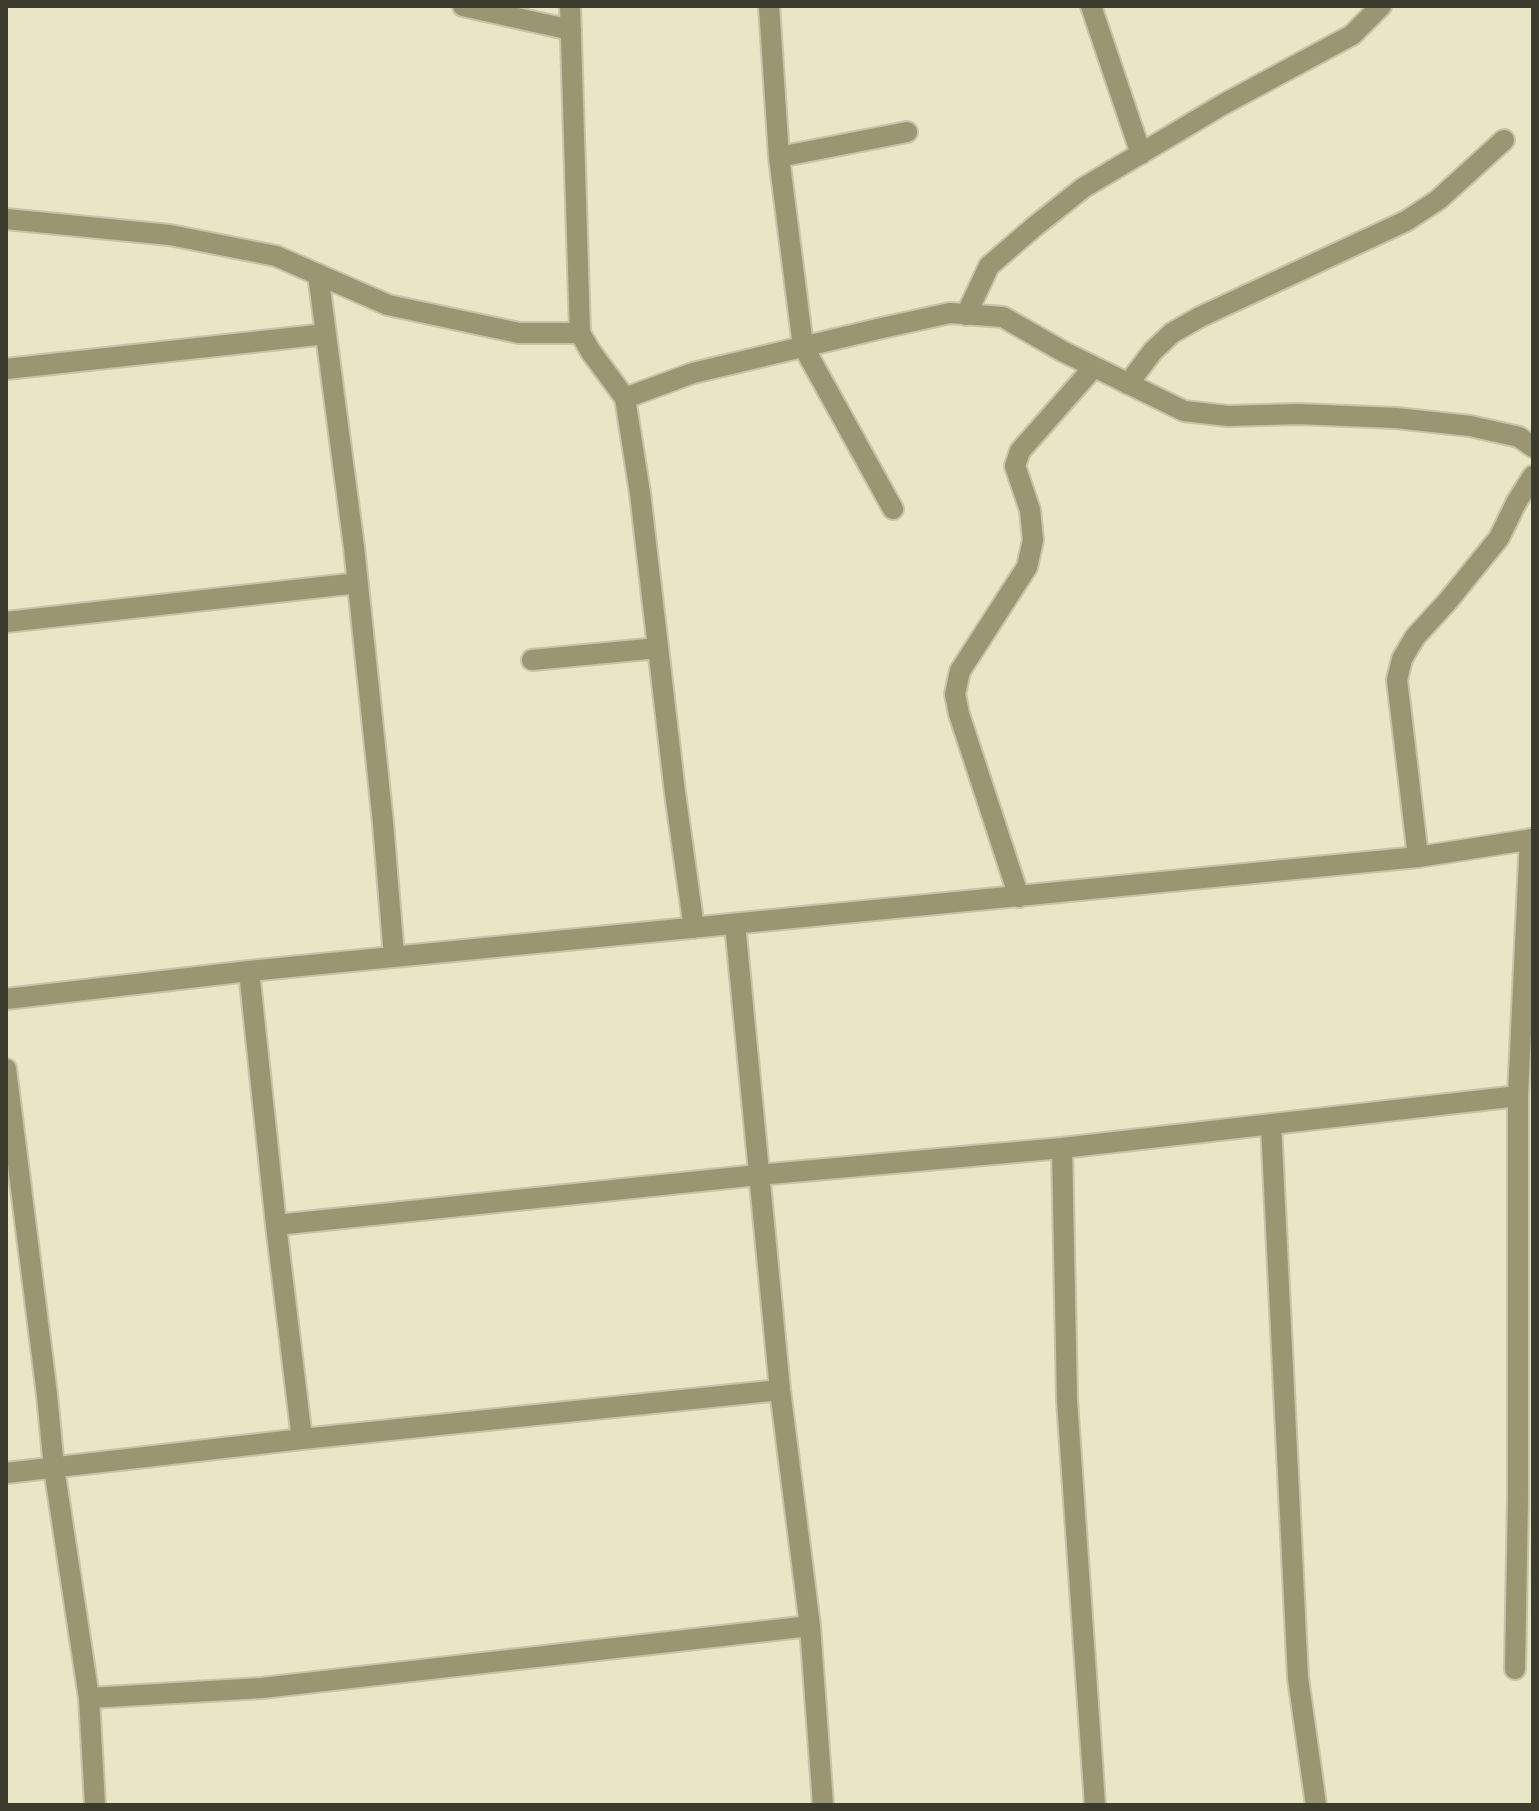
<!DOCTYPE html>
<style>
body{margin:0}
#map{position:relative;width:1539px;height:1811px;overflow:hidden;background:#e9e6c6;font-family:Arial,sans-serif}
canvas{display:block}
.frame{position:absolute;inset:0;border:8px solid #3c3b2e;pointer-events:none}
</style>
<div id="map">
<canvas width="1539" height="1811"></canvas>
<div class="frame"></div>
</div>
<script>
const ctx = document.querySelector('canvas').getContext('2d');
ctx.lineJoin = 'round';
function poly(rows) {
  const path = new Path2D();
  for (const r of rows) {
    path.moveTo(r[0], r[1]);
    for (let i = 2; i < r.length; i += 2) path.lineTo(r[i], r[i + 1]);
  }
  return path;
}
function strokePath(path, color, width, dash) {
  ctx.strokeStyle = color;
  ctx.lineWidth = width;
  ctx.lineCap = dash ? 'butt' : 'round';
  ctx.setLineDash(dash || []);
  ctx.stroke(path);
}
const minor = poly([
 [463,6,571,30],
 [570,6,580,333,591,352,625,398,640,493,675,793,694,928],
 [769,6,779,157,803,346,893,509],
 [1091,6,1141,154],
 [779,157,907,132],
 [6,219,170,235,276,256,388,305,519,333,580,333],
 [318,274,354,547,383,823,394,957],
 [966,315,989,266,1034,227,1083,188,1222,105,1352,35,1381,6],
 [6,369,326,334],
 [1128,384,1153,351,1172,333,1200,317,1406,221,1438,200,1504,140],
 [625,398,693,373,882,328,950,313,1003,317,1062,351,1184,411,1228,416,1298,414,1396,418,1470,426,1519,437,1533,447],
 [6,622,358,583],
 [532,660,658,648],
 [1418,857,1397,680,1402,659,1415,637,1447,602,1499,538,1516,503,1533,476],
 [1019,897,959,714,955,694,960,671,1027,567,1033,540,1030,510,1015,466,1020,451,1094,367],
 [735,924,780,1390,810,1626,823,1805],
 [249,971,276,1225,302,1439],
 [6,999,249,971,1418,857,1533,839],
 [6,1069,47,1395,54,1468,89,1698,95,1805],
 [1271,1124,1298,1678,1316,1805],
 [1062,1148,1067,1400,1095,1805],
 [276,1225,758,1175,1062,1148,1518,1096],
 [6,1473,302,1439,780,1390],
 [1515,1669,1518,1499,1518,1096,1530,839],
 [89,1698,262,1688,810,1626]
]);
strokePath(minor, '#c6c4a8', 24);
strokePath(minor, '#9a9671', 20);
</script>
